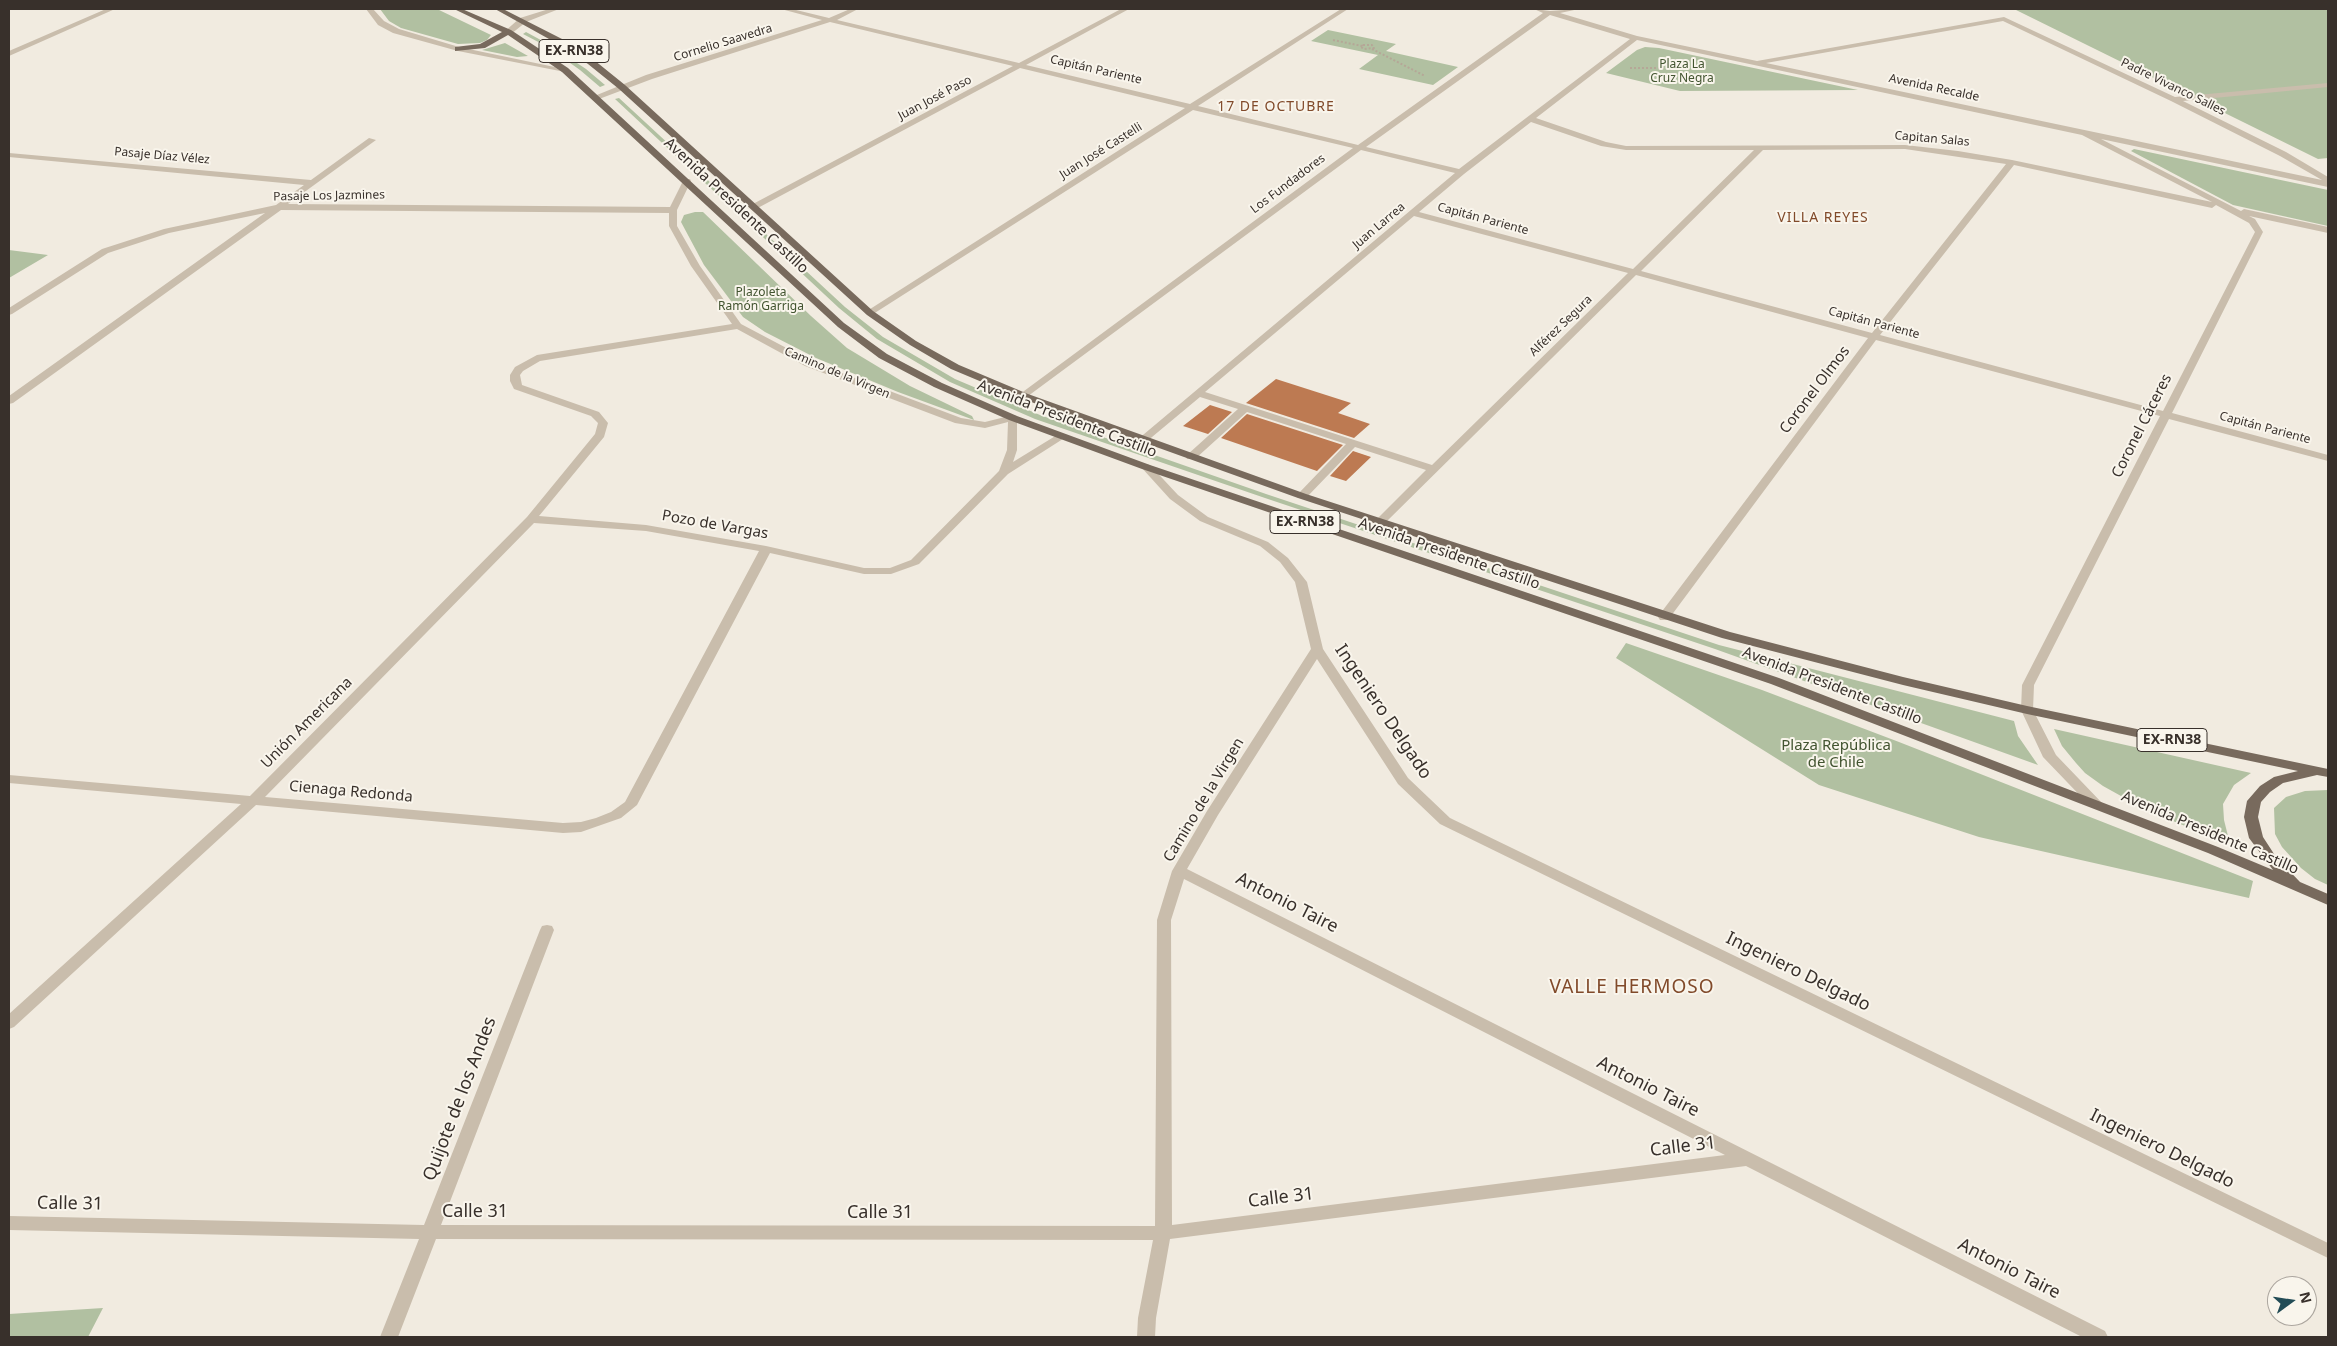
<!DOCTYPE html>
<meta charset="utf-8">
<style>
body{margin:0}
#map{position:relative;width:2337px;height:1346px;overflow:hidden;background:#f1ebe0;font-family:"Noto Sans",sans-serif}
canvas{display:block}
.frame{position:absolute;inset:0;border:10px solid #38302b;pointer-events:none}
.north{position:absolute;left:2267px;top:1276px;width:50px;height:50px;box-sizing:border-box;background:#f9f5ec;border:1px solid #aca69f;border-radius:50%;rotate:76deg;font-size:14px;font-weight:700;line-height:20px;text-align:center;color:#38302b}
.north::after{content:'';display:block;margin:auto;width:18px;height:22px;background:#234c56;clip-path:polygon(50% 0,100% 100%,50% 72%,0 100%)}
</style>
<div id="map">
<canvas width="2337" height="1346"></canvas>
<div class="frame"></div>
<div class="north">N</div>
</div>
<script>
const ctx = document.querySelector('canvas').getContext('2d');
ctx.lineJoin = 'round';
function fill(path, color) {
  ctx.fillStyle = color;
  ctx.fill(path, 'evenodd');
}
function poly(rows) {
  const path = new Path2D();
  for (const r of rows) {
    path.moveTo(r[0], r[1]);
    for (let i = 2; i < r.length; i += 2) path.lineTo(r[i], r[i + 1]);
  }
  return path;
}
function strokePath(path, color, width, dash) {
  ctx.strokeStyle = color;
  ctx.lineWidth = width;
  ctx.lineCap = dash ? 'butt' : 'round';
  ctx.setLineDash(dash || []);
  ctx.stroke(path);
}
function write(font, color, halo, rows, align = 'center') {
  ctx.font = font + ' "Noto Sans",sans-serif';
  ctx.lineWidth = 4;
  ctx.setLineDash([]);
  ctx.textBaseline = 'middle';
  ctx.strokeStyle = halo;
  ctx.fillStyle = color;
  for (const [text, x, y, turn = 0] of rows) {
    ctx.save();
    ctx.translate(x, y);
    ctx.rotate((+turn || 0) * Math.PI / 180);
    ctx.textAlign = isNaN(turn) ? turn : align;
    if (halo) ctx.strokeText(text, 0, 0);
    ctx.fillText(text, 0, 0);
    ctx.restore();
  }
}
fill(poly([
 [380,9,437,9,491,35,487,40,480,43,458,44,401,28,389,21],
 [2014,9,2328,9,2328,158,2318,159],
 [1328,30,1396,44,1386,51,1458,67,1433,85,1359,69,1378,55,1311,41],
 [526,32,550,45,586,69,605,85,600,87,580,70,546,46,523,34],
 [505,43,528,56,517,57,482,50],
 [1645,47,1659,48,1858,90,1680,91,1606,73,1637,50],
 [619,98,845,307,883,337,955,379,1040,415,1266,494,1719,645,2014,721,2018,736,2038,765,1715,649,1265,498,1035,419,950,382,877,339,839,308,615,99],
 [2134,149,2328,190,2328,226,2233,205,2131,151],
 [695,212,703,212,811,316,847,348,910,386,972,416,974,420,898,392,816,358,765,332,743,317,704,265,681,222,684,215],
 [9,250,48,255,9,278],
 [1626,643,1762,690,1899,742,2253,881,2249,898,1979,837,1819,785,1616,658],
 [2054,729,2251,773,2234,785,2223,804,2224,820,2230,844,2148,811,2103,786,2085,773,2076,763,2062,746],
 [2328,790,2328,885,2315,879,2301,868,2282,847,2275,834,2274,808,2286,797,2305,791],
 [103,1308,88,1337,9,1337,9,1314]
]), '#b1c0a1');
fill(poly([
 [1276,379,1351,403,1338,413,1370,424,1354,438,1246,403],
 [1210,405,1232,412,1208,434,1183,426],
 [1247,414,1343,445,1317,471,1221,438],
 [1353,451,1371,457,1346,481,1330,476]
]), '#bd7a52');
strokePath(poly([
 [1333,40,1362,46],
 [1363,45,1372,45,1374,48,1364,49,1361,47,1363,45],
 [1372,49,1425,76],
 [1630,68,1674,68]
]), '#b5a797', 2, [2, 2]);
fill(poly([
 [106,9,115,9,9,56,9,51,106,9],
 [366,9,373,9,384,21,399,29,459,47,569,70,565,72,458,51,393,33,378,25,366,9],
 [549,9,559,9,526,22,511,34,504,32,520,18,549,9],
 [781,9,792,9,829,18,850,9,858,9,837,20,1019,63,1121,9,1129,9,1026,65,1190,104,1341,9,1348,9,1198,106,1358,145,1543,13,1534,9,1550,11,1579,9,1560,13,1637,36,1757,61,2004,17,2175,97,2328,83,2328,87,2183,101,2286,152,2328,177,2328,187,2101,139,2241,211,2244,209,2328,227,2328,233,2249,216,2255,219,2263,232,2172,413,2328,455,2328,461,2169,419,2034,685,2033,710,2056,755,2103,804,2096,809,2091,807,2043,757,2021,710,2022,685,2160,416,1876,340,1668,620,1660,620,1658,617,1660,614,1868,338,1636,275,1384,524,1376,524,1374,522,1426,470,1355,447,1306,498,1298,498,1296,496,1298,494,1346,444,1247,412,1195,459,1187,459,1186,457,1187,455,1238,409,1200,397,1146,442,1142,443,1137,440,1455,173,1361,150,1024,399,1020,398,1020,394,1353,148,1193,110,870,316,865,313,867,311,1185,108,1020,68,754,210,751,209,751,205,1013,66,830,22,652,79,599,99,592,97,646,75,822,20,781,9],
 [1550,15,1630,39,1459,169,1366,147,1550,15],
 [2003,21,2171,101,2280,156,2322,180,1766,63,2003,21],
 [1637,40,2082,135,2212,202,2012,160,1958,151,1905,145,1626,146,1606,142,1536,118,1637,40],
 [1531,122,1601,146,1626,150,1754,150,1633,269,1419,212,1464,174,1531,122],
 [1905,149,2006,164,1872,333,1641,271,1763,150,1905,149],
 [2014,165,2212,208,2216,205,2249,223,2255,232,2163,411,1880,335,2014,165],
 [1414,216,1628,273,1432,465,1205,392,1414,216],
 [369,138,376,140,288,204,670,207,684,179,690,179,691,181,677,210,677,226,700,266,741,324,813,362,961,418,985,422,1013,415,1017,416,1017,450,1013,462,1057,435,1065,435,1066,437,1008,474,919,564,891,574,864,574,770,553,637,805,621,818,581,832,563,833,256,805,14,1027,9,1029,9,1014,241,804,9,783,9,775,250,796,527,517,595,434,598,423,591,416,514,389,510,381,510,375,515,367,537,355,732,324,691,266,669,226,669,213,281,210,13,403,9,404,9,396,265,213,169,233,108,253,12,314,9,315,9,308,102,249,164,229,276,205,304,185,9,157,9,153,311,180,369,138],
 [737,329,805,366,955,423,985,428,1008,422,1007,450,999,471,911,560,890,568,864,568,766,546,646,525,539,516,604,437,608,423,599,412,522,385,520,375,523,371,540,361,737,329],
 [534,523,646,531,759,551,625,802,611,812,596,818,581,822,563,823,265,797,534,523],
 [1146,464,1150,465,1178,495,1208,517,1268,542,1288,558,1307,582,1323,649,1408,778,1450,818,2328,1243,2328,1258,1440,824,1398,784,1317,659,1218,815,1187,869,2105,1331,2108,1337,2082,1337,1746,1166,1170,1239,1156,1318,1155,1337,1137,1337,1138,1318,1153,1240,436,1239,398,1337,380,1337,419,1239,9,1230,9,1216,424,1225,540,930,542,926,547,925,552,926,554,930,441,1225,1155,1226,1157,920,1172,871,1207,811,1311,649,1295,582,1280,562,1260,546,1200,521,1170,499,1141,467,1146,464],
 [1184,879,1725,1155,1172,1225,1171,920,1184,879]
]), '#c9bdac');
fill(poly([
 [454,9,462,9,511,30,568,68,844,323,887,354,942,383,1017,416,1150,465,1779,678,2218,847,2273,870,2249,838,2244,817,2247,801,2260,786,2274,777,2298,771,2027,714,1903,685,1722,638,1298,498,1020,398,951,369,910,345,867,315,619,89,588,64,558,44,495,9,503,9,564,40,594,60,625,85,873,311,916,341,959,365,1028,394,1306,494,1730,632,1903,677,2027,706,2328,769,2328,777,2317,775,2283,783,2270,792,2261,802,2258,817,2263,837,2276,857,2300,882,2328,894,2328,905,2208,853,1771,684,1142,469,1009,420,934,387,879,358,838,327,562,72,508,35,485,48,455,51,455,47,480,44,502,32,454,9]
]), '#786a5d');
write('12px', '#38302b', '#f9f5ec', [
 ["Cornelio Saavedra",723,43,-17],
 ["Capitán Pariente",1096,70,13],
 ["Padre Vivanco Salles",2173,87,26],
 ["Avenida Recalde",1934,88,12],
 ["Juan José Paso",935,98,-28],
 ["Capitan Salas",1932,139,5],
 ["Juan José Castelli",1101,151,-32],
 ["Pasaje Díaz Vélez",162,156,5],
 ["Los Fundadores",1288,184,-37],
 ["Pasaje Los Jazmines",329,196,-1],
 ["Capitán Pariente",1483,219,15],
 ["Juan Larrea",1379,226,-40],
 ["Capitán Pariente",1874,323,15],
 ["Alférez Segura",1561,326,-44],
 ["Camino de la Virgen",837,373,23],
 ["Capitán Pariente",2265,428,15]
]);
write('12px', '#425430', '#f9f5ec', [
 ["Plaza La",1682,65],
 ["Cruz Negra",1682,79],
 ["Plazoleta",761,293],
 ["Ramón Garriga",761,307]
]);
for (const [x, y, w] of [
 [574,51,70],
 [1305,522,70],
 [2172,740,70]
]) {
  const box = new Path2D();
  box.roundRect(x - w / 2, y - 11.5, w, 23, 4);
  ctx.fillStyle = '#f9f5ec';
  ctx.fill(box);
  strokePath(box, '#38302b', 1);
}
write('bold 14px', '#38302b', null, [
 ["EX-RN38",574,51],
 ["EX-RN38",1305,522],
 ["EX-RN38",2172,740]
]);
ctx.letterSpacing = '1px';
write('14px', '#814a2a', '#f9f5ec', [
 ["17 DE OCTUBRE",1276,107],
 ["VILLA REYES",1823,218]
]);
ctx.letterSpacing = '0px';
write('15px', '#38302b', '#f9f5ec', [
 ["Avenida Presidente Castillo",736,206,43],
 ["Coronel Olmos",1815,390,-53],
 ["Avenida Presidente Castillo",1067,419,21],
 ["Coronel Cáceres",2142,426,-63],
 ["Pozo de Vargas",715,525,10],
 ["Avenida Presidente Castillo",1449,554,19],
 ["Avenida Presidente Castillo",1832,686,21],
 ["Unión Americana",307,723,-45],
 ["Cienaga Redonda",351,792,5],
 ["Camino de la Virgen",1204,800,-59],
 ["Avenida Presidente Castillo",2210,833,23]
]);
write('15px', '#425430', '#f9f5ec', [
 ["Plaza República",1836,746],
 ["de Chile",1836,763]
]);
write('18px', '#38302b', '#f9f5ec', [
 ["Ingeniero Delgado",1383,712,56],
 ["Antonio Taire",1287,903,27],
 ["Ingeniero Delgado",1798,972,26],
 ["Antonio Taire",1648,1087,27],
 ["Quijote de los Andes",460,1099,-69],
 ["Calle 31",1683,1147,-7],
 ["Ingeniero Delgado",2162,1149,26],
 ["Calle 31",1281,1198,-7],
 ["Calle 31",70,1204,1],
 ["Calle 31",475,1212],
 ["Calle 31",880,1213],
 ["Antonio Taire",2009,1269,27]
]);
ctx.letterSpacing = '1px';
write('19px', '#814a2a', '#f9f5ec', [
 ["VALLE HERMOSO",1632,988]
]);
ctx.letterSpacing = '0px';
</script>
